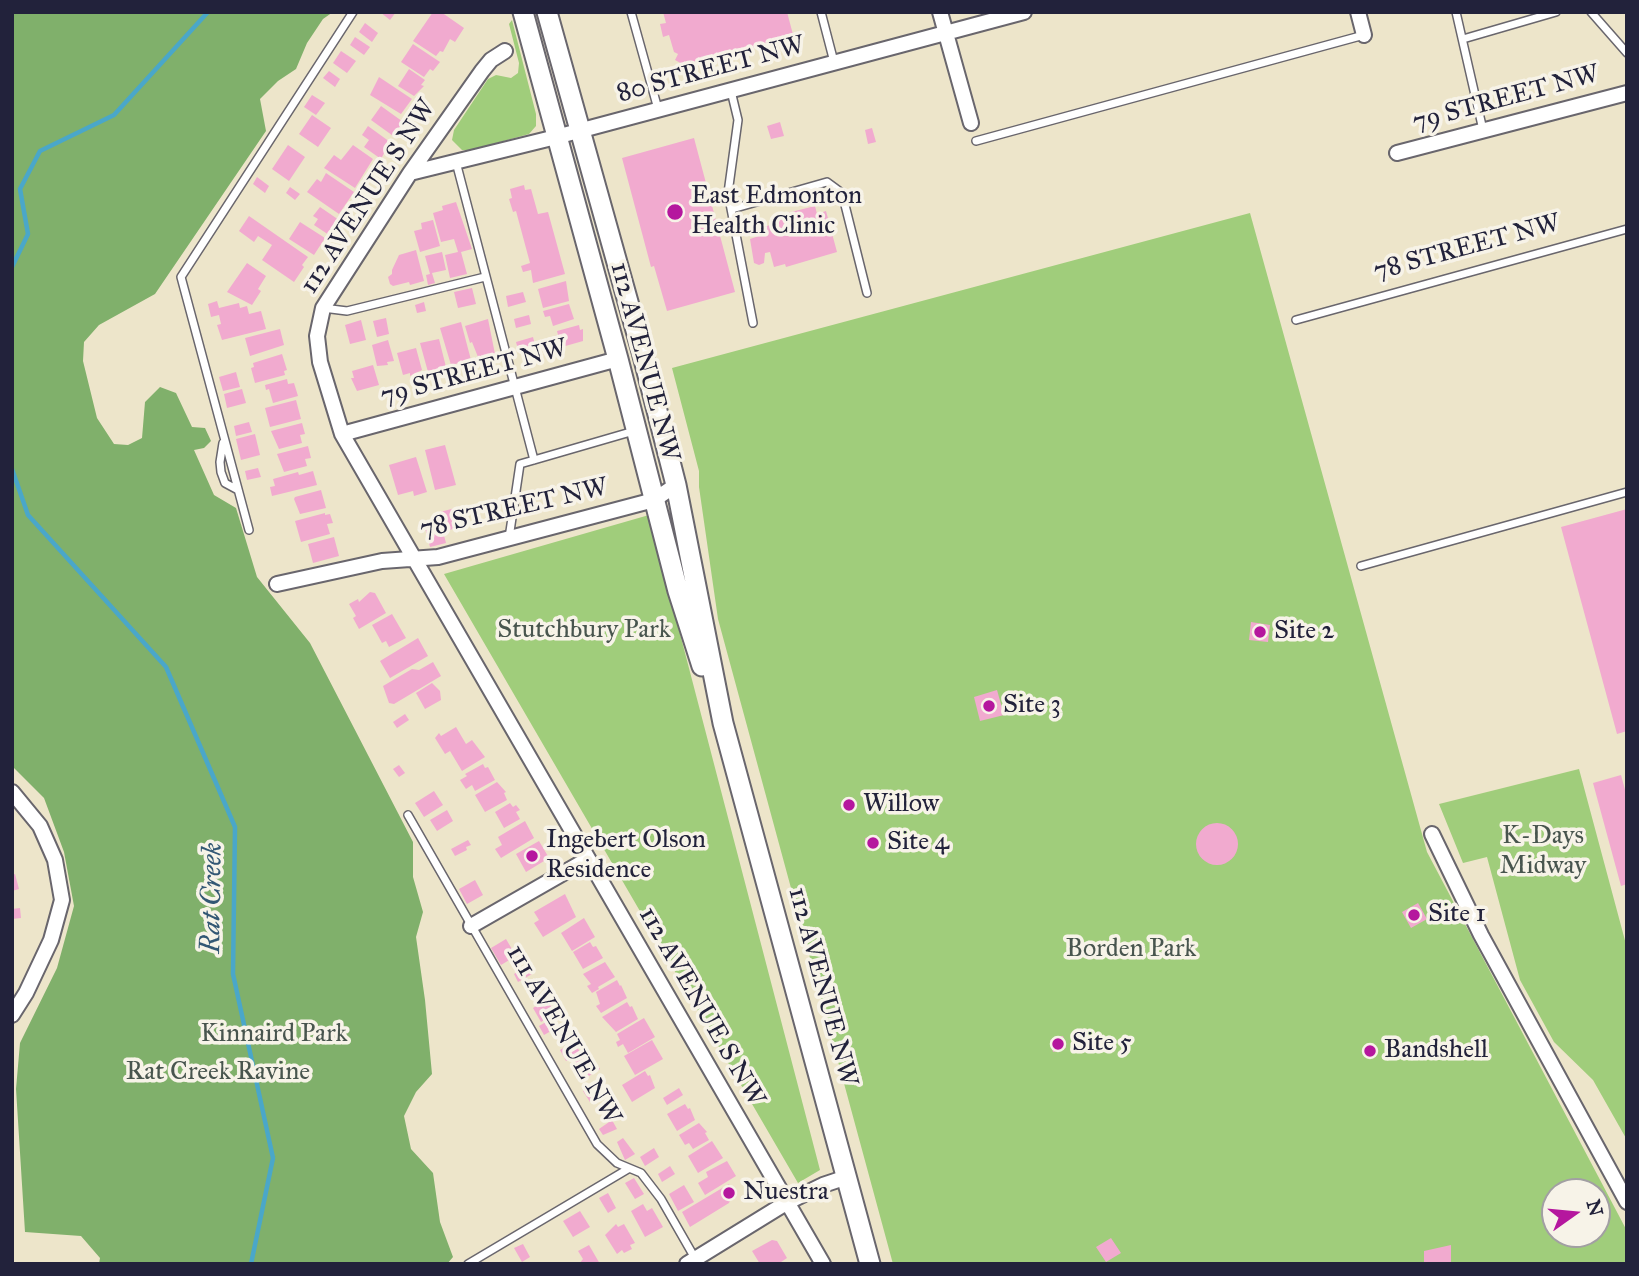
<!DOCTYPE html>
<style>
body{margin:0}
#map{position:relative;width:1639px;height:1276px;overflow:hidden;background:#ede5ca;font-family:"IM FELL Great Primer",serif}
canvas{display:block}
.frame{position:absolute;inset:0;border:14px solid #22223b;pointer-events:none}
.north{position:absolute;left:1541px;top:1178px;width:70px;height:70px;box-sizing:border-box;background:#f7f3e8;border:2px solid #a29fa3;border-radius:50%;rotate:75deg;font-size:19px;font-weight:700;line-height:28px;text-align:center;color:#22223b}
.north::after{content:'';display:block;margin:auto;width:24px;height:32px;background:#b5179e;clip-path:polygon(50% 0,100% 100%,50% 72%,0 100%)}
</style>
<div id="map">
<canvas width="1639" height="1276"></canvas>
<div class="frame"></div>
<div class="north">N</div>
</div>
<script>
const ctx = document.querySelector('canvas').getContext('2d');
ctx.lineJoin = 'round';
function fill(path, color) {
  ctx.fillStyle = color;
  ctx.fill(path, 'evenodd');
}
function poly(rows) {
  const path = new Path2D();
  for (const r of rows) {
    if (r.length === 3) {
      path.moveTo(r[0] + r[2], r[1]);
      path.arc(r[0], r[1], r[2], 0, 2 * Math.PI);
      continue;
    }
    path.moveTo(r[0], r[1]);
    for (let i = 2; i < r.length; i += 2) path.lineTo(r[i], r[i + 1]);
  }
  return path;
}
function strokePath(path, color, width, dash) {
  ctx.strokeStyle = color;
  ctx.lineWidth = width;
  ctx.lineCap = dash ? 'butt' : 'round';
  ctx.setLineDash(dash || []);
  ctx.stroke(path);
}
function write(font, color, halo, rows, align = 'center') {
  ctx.font = font + ' "IM FELL Great Primer",serif';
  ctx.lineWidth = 7;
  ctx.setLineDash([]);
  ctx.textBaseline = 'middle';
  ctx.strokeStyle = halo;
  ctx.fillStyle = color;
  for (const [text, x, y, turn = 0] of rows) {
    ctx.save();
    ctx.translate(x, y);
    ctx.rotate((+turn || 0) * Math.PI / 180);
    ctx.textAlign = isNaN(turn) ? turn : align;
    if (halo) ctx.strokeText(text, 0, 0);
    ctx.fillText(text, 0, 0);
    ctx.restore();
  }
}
fill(poly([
 [512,20,536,114,536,126,529,134,471,150,462,150,452,140,454,130,488,79,496,75,511,78,518,73,519,63,509,24],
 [1250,213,1427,852,1627,1231,1627,1264,893,1264,718,619,699,487,699,471,672,368],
 [1555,1192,1597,1192,1597,1234,1555,1234],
 [649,515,820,1170,798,1183,444,574],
 [1579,769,1627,948,1627,1140,1593,1080,1554,1042,1520,980,1487,857,1463,863,1439,804]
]), '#a0cd7b');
fill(poly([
 [23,12,333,12,323,19,307,43,296,69,278,81,260,99,266,131,155,294,99,325,84,342,83,361,97,418,114,444,128,445,142,438,145,402,160,387,176,393,192,427,205,428,211,441,204,448,194,450,214,495,236,508,257,577,310,643,413,842,413,877,423,912,416,937,425,1000,432,1074,416,1092,404,1116,411,1149,433,1173,440,1222,453,1257,447,1264,99,1264,100,1258,81,1236,25,1232,16,1089,20,1043,57,968,74,906,64,852,44,798,12,766,12,14]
]), '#80b06b');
strokePath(poly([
 [12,267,28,234,20,189,40,151,114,115,208,12],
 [12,469,28,515,166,667,235,827,233,974,273,1158,251,1264]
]), '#4aa7c9', 4.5);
fill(poly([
 [380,12,396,12,390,20],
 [433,12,441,12,464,28,455,42,450,39,443,52,440,51,436,56,413,41],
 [663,12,787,12,795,42,770,49,768,44,748,49,749,54,737,57,736,52,722,56,724,61,712,64,711,59,693,64,689,61,686,66,675,60,678,54,674,52,669,35,663,37,660,24,666,23],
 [365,23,378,33,372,42,359,32],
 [355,37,370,47,364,55,350,45],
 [413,44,440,62,433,71,430,69,424,77,401,62],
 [341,51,356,61,347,73,333,63],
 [409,69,425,80,421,85,424,86,414,96,398,86],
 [329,71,340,79,335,87,323,78],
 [379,77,412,99,401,114,370,95],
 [312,95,325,103,316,115,304,107],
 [381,106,406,124,396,138,371,120],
 [312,115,331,128,318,147,299,134],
 [780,122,784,136,771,139,767,126],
 [368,126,390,142,381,159,364,147,369,140,362,135],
 [872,128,876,142,868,144,865,130],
 [694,138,735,292,667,311,654,266,651,267,622,158],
 [288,145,305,157,289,181,272,169],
 [353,145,373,159,355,188,324,168,334,155,341,160],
 [326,173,354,192,339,214,307,192,317,179,321,182],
 [257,177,269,186,265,193,253,184],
 [524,185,525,190,531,189,538,214,548,212,565,274,533,283,531,270,523,272,521,266,530,263,516,211,513,212,509,199,512,198,510,189],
 [290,187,300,194,295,200,286,193],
 [456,202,472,249,461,252,467,274,450,278,445,255,458,252,454,239,441,242,433,213,443,210,442,206],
 [815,206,817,214,826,211,837,252,786,267,785,264,774,267,770,252,765,253,764,263,759,265,754,263,750,239,765,234,764,227,773,224,771,217],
 [320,207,339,220,329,235,314,225,318,219,313,216],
 [249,216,308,257,302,265,304,267,294,282,262,260,272,245,258,236,254,242,239,231],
 [433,220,440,246,420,252,414,231,422,229,421,223],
 [300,222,325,238,314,255,289,239],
 [416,250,424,281,410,285,409,282,393,286,390,284,388,277,392,274,392,270,399,255],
 [442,252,446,270,432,273,435,283,428,285,426,275,430,274,425,256],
 [247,263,266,276,258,289,261,291,252,305,227,292],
 [566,281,569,301,543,308,538,289],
 [472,288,476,304,458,308,454,292],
 [523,292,526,302,508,307,506,296],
 [217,301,219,308,239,303,240,308,247,306,249,314,261,311,266,329,222,340,217,325,221,324,219,315,211,317,208,304],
 [424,302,426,311,417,313,415,305],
 [569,304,574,319,553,326,550,316,545,317,543,311],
 [529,315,531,324,516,328,514,319],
 [386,318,389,334,377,337,373,321],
 [488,319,495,354,482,357,483,361,480,362,472,342,470,343,465,326],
 [361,320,366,340,350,344,345,325],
 [461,322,471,360,451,365,440,328],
 [579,325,580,330,583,329,583,341,562,347,560,341,556,342,555,336,558,335,557,331],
 [280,329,284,345,250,356,245,338],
 [533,337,536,349,519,353,516,342],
 [439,339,446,367,428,372,420,343],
 [388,340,394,361,387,362,388,365,377,366,372,345],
 [416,348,422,370,410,376,410,373,403,375,397,353],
 [282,354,287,370,284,371,285,375,255,383,251,368,254,367,253,363],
 [373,365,379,385,357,391,351,378,354,378,352,371],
 [236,372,240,387,223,391,219,377],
 [287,379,288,384,294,383,298,396,273,403,269,389,266,390,265,385],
 [242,389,246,403,227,408,224,394],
 [296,400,301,419,270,427,265,408],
 [249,422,252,432,236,436,234,426],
 [302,423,305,434,300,435,302,443,279,449,271,431],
 [255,434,260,455,241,460,236,439],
 [445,445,456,485,435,490,425,450],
 [308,446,311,458,305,459,307,466,284,472,277,454],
 [416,457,427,492,414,496,413,491,398,495,389,465],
 [258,468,261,477,247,480,245,471],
 [313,471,317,485,272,496,270,487,275,486,273,479,298,472,299,475],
 [321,490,326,508,300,514,294,499,295,497],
 [459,507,464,526,446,531,440,512],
 [1627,509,1627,731,1617,734,1561,527],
 [325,513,325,515,330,514,333,523,327,524,330,534,301,542,295,521],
 [440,520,446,543,430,547,424,524],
 [334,537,339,556,313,563,308,544],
 [370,592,375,593,386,613,359,629,353,618,356,616,349,604,358,599,359,602],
 [392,614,406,638,389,647,386,641,382,643,372,625],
 [1251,622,1270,625,1268,642,1249,640],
 [418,638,428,656,390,678,380,661],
 [433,662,441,676,394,704,389,703,383,686,412,669,419,670],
 [432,683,440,691,441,700,425,709,416,693],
 [997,690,1004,715,980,721,974,697],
 [405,714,409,720,397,728,393,722],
 [456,727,466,744,472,740,485,757,462,771,450,751,445,754,435,738,439,733,441,736],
 [483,764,485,768,488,767,495,780,475,791,472,785,466,789,460,780,467,776,465,774],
 [399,765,405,773,399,777,393,769],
 [1621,775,1627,797,1627,884,1621,886,1593,783],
 [497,782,506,792,504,793,507,800,485,812,475,795],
 [434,791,443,805,424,817,415,803],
 [510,803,513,807,516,805,520,810,516,812,520,819,504,828,495,812],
 [447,810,453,821,437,831,430,820],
 [525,821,534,838,501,858,495,849,502,845,498,837],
 [1217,844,21],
 [877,835,880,847,868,851,865,838],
 [468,840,471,845,466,847,467,850,455,856,451,849],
 [539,841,549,858,526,872,516,854],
 [15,874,19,889,12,891,12,875],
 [475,880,483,895,467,904,459,889],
 [565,894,576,917,543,937,534,923,539,920,534,912],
 [1418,903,1427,919,1411,928,1402,912],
 [20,908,21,918,12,919,12,909],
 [584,918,595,937,572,951,561,933],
 [506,939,516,956,501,965,491,948],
 [590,942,593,947,596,946,603,958,583,969,573,952],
 [605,962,615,977,598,987,599,989,592,993,587,986,591,984,583,974],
 [527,966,532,974,518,982,514,974],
 [617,980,620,986,621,985,627,998,601,1013,596,1006,600,1004,596,992],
 [547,999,555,1013,541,1022,533,1008],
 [627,1002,630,1007,632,1006,638,1019,616,1032,602,1017],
 [553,1018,558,1027,544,1035,539,1026],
 [644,1018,655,1037,628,1053,623,1044,618,1047,616,1042,620,1040,617,1034],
 [1063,1036,1066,1048,1053,1052,1050,1040],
 [652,1040,663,1059,635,1075,624,1056],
 [574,1042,580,1052,566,1061,560,1050],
 [589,1052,600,1069,581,1081,571,1063],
 [645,1071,648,1076,650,1075,655,1088,632,1102,622,1085],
 [599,1081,606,1093,590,1102,583,1091],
 [679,1088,683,1095,667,1105,663,1098],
 [685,1104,688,1109,690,1108,695,1120,677,1131,667,1114],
 [612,1120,617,1129,603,1135,599,1129],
 [699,1123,707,1132,705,1133,709,1140,693,1149,689,1143,685,1145,679,1135],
 [623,1138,635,1154,625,1160,617,1142],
 [712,1141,723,1158,698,1173,688,1156],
 [654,1148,659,1157,645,1166,640,1157],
 [727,1161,736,1176,705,1195,698,1183,708,1177,706,1172],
 [670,1166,675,1174,662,1182,658,1174],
 [634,1178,644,1194,635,1199,625,1183],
 [729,1184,733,1192,729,1203,690,1227,682,1212],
 [684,1185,694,1202,678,1211,669,1194],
 [608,1193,616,1208,608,1213,599,1198],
 [643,1204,647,1211,652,1208,663,1227,645,1237,631,1211],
 [580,1211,590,1227,573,1237,563,1221],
 [616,1224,618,1227,624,1224,635,1243,630,1245,632,1249,624,1253,622,1250,617,1254,605,1235],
 [1111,1238,1121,1253,1106,1262,1096,1247],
 [772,1240,777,1241,787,1258,778,1264,760,1264,752,1251],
 [523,1244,530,1257,522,1262,514,1248],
 [589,1245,600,1264,579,1264,583,1259,578,1251],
 [1451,1245,1451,1264,1424,1264,1424,1251]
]), '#f1aacf');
const service = poly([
 [631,12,658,109],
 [821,12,834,62],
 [1456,12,1483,130],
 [1591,12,1627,53],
 [1463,39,1556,12],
 [731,91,738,120,728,193,753,323],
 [976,141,1364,35],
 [456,162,534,460,634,431],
 [732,209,827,182,842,193,867,293],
 [323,308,347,311,485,277],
 [1296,320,1627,229],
 [223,443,220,462,221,472,225,483,238,490],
 [249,530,181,277,353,12],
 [509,538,520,464,534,460],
 [1361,566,1627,492],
 [408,815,597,1144,617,1163,641,1173,661,1199,696,1260],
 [468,1264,628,1169]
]);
const minor = poly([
 [940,12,971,123],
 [1358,12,1364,35],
 [505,51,491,60,482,71,410,173,323,308,317,336,320,362,342,434,823,1264],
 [1397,153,1627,93],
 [410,173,556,137,1024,12],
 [342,434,618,359],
 [277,584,382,561,438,557,654,500,676,485],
 [12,792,40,826,55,860,62,900,51,940,26,993,12,1015],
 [1432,834,1481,935,1627,1202],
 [471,926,588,859],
 [687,1264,786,1203,823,1185,847,1177]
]);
const secondary = poly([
 [523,12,618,359,678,591,702,666],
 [547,12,642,352,676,485,723,723,870,1264]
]);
strokePath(service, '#69666d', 10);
strokePath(minor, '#69666d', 18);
strokePath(secondary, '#69666d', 23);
strokePath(service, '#fff', 7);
strokePath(minor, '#fff', 14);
strokePath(secondary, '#fff', 19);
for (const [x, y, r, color] of [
 [675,212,9,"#b5179e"],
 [1260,632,7,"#b5179e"],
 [989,706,7,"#b5179e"],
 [849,805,7,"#b5179e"],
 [873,843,7,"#b5179e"],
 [532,856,7,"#b5179e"],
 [1414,915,7,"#b5179e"],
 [1058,1044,7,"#b5179e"],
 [1370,1051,7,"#b5179e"],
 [729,1193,7,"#b5179e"]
]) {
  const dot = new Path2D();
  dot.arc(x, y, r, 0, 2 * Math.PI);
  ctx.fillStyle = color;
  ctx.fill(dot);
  strokePath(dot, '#f7f3e8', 2.5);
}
write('26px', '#22223b', '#f7f3e8', [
 ["80 STREET NW",711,70,-15],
 ["79 STREET NW",1506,99,-15],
 ["112 AVENUE S NW",369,197,-57],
 ["78 STREET NW",1467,248,-15],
 ["112 AVENUE NW",644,362,75],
 ["79 STREET NW",474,373,-15],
 ["78 STREET NW",514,509,-13],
 ["112 AVENUE NW",822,987,75],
 ["112 AVENUE S NW",701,1007,60],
 ["111 AVENUE NW",563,1035,60]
]);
write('26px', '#22223b', '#f7f3e8', [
 ["East Edmonton",691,197],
 ["Health Clinic",691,227],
 ["Site 2",1274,632],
 ["Site 3",1003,706],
 ["Willow",863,805],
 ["Ingebert Olson",546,841],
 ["Residence",546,871],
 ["Site 4",887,843],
 ["Site 1",1428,915],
 ["Site 5",1072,1044],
 ["Bandshell",1384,1051],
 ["Nuestra",743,1193]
], 'left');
write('26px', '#48554e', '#f7f3e8', [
 ["Stutchbury Park",584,631],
 ["K-Days",1543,837],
 ["Midway",1543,867],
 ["Borden Park",1131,950],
 ["Kinnaird Park",274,1035],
 ["Rat Creek Ravine",218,1073]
]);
write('italic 28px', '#325774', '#f7f3e8', [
 ["Rat Creek",213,898,-89]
]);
</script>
